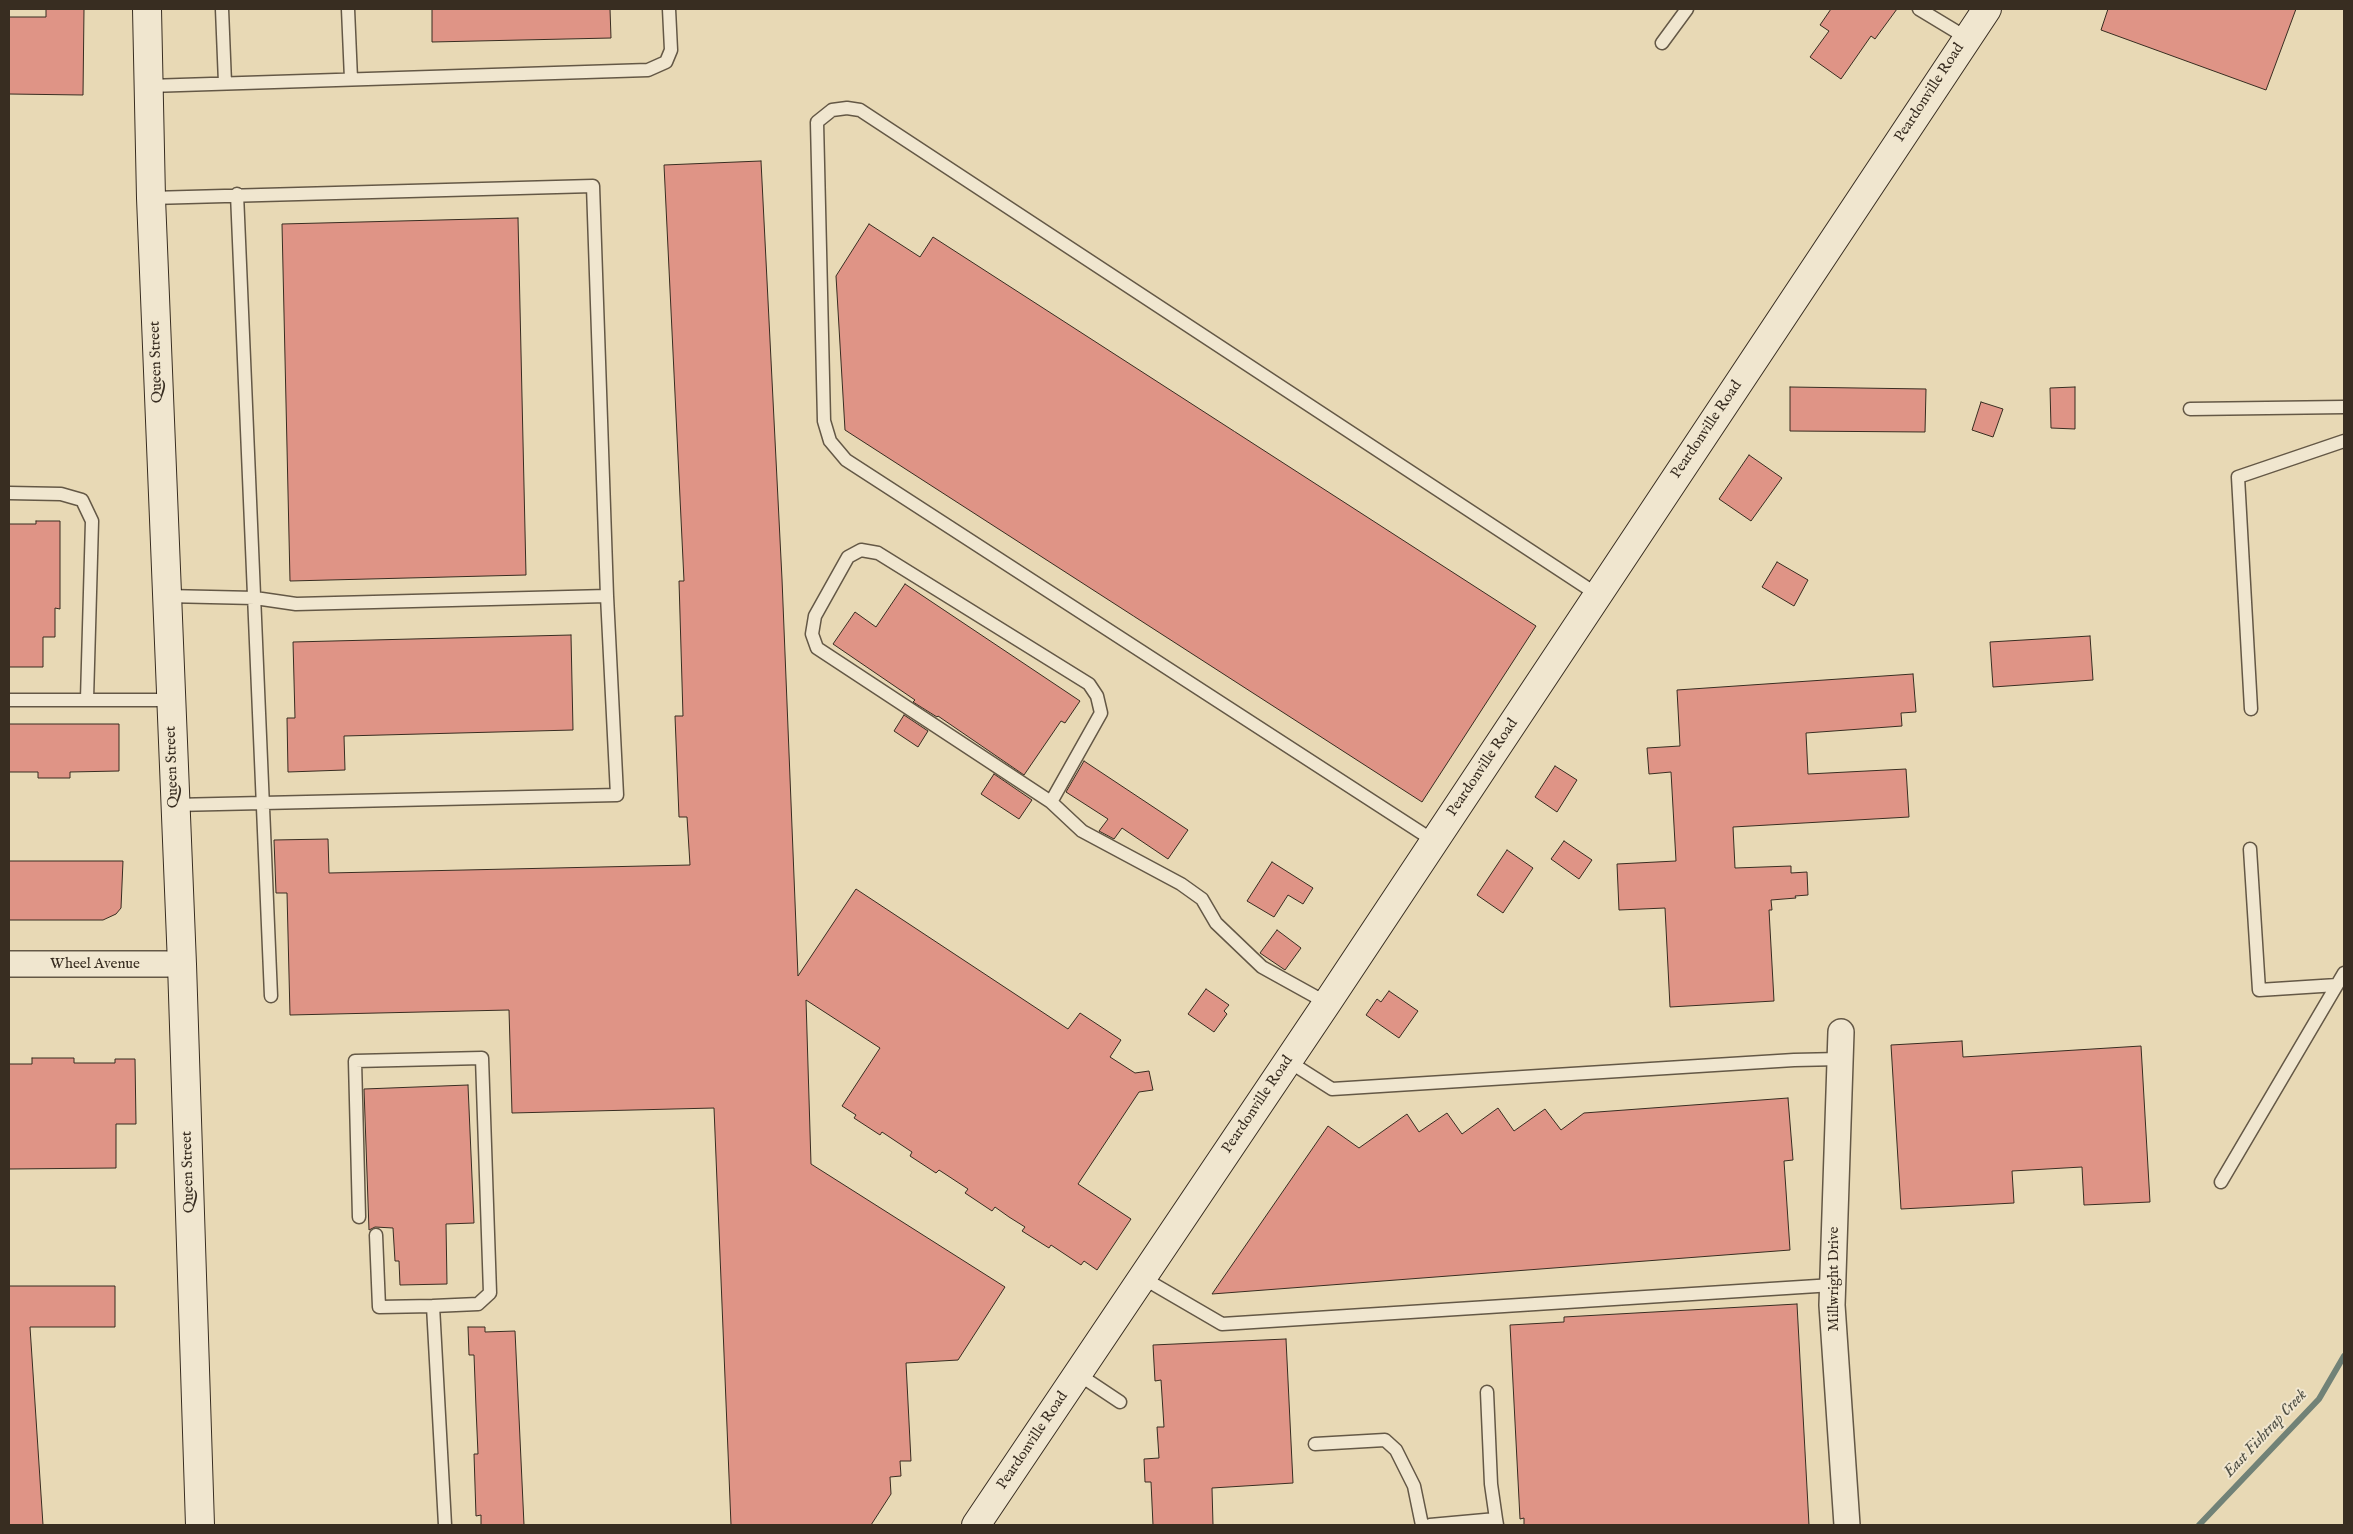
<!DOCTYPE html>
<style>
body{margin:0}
#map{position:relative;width:2353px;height:1534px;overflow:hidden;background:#e8d9b5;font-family:"IM FELL English",serif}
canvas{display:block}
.frame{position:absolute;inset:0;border:10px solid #382d21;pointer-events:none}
</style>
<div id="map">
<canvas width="2353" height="1534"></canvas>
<div class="frame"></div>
</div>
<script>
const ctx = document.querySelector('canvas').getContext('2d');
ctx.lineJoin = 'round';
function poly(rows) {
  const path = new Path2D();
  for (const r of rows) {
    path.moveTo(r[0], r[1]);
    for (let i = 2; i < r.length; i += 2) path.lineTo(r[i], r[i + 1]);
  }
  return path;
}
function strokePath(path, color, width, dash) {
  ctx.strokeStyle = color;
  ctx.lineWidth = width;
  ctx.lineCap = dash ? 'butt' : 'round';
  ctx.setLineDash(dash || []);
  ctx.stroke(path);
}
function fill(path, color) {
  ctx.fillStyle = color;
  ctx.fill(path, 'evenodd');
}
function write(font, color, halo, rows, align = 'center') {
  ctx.font = font + ' "IM FELL English",serif';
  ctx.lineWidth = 4;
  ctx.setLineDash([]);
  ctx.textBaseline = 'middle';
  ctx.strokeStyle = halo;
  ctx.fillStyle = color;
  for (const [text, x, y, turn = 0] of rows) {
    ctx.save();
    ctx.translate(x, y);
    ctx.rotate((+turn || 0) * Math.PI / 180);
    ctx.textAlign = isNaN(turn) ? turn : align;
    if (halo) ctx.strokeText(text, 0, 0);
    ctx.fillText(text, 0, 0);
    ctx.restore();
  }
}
strokePath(poly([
 [2199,1525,2319,1399,2344,1356]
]), '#718277', 6);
const building = poly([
 [46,9,84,9,83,95,9,94,9,17,46,17,46,9],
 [432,9,610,9,611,38,432,42,432,9],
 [1831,9,1897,9,1875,39,1871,36,1841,79,1810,57,1829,31,1820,25,1831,9],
 [2108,9,2296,9,2266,90,2101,30,2108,9],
 [761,161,782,579,798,976,856,889,1068,1029,1080,1013,1121,1040,1110,1057,1135,1073,1149,1071,1153,1090,1139,1092,1078,1184,1131,1219,1097,1270,1084,1261,1081,1265,1051,1245,1049,1248,1022,1231,1025,1227,1009,1217,995,1207,992,1211,965,1193,968,1189,939,1170,936,1173,910,1156,912,1152,882,1132,880,1135,854,1118,856,1115,842,1106,880,1048,806,1000,811,1164,1005,1287,958,1360,906,1363,911,1461,900,1461,901,1476,890,1477,891,1494,871,1525,731,1525,714,1108,512,1113,509,1010,290,1015,287,893,276,893,274,840,328,839,329,873,690,865,687,817,679,817,675,716,683,716,679,581,684,581,664,165,761,161],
 [518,218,526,575,290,581,282,224,518,218],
 [869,224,920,257,933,237,1536,626,1422,802,845,430,836,276,869,224],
 [1790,387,1926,389,1925,432,1790,431,1790,387],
 [2075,387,2075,429,2051,428,2050,388,2075,387],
 [1981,402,2003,409,1993,437,1972,430,1981,402],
 [1749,455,1782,478,1751,521,1719,499,1749,455],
 [36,521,60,521,60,609,55,608,55,637,43,637,43,667,9,667,9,524,36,524,36,521],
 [1777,562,1808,580,1794,606,1762,587,1777,562],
 [905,584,1080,701,1065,723,1061,721,1024,775,938,716,937,717,913,702,915,700,833,644,855,612,876,627,905,584],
 [571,635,573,730,344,736,345,770,288,772,287,718,295,718,293,642,571,635],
 [2090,636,2093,680,1993,687,1990,642,2090,636],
 [1913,674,1916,712,1901,713,1902,726,1806,733,1808,774,1906,769,1909,817,1733,827,1735,868,1791,866,1791,873,1807,872,1808,895,1795,896,1796,898,1771,900,1772,910,1769,910,1774,1001,1670,1007,1665,908,1619,910,1617,864,1676,861,1671,772,1649,774,1647,748,1680,746,1677,690,1913,674],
 [904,715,928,731,918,747,894,731,904,715],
 [9,724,119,724,119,771,70,772,70,778,38,778,38,772,9,772,9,724],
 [1084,761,1188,830,1168,859,1122,828,1114,839,1099,831,1108,819,1066,792,1084,761],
 [1555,766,1577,780,1557,812,1535,797,1555,766],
 [994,774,1032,800,1019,819,981,794,994,774],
 [1564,841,1592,860,1579,879,1551,859,1564,841],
 [1507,850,1533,868,1503,913,1477,895,1507,850],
 [9,861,123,861,121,908,116,914,103,920,9,920,9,861],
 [1272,862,1313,888,1303,904,1288,895,1274,917,1247,901,1272,862],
 [1277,930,1301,948,1285,970,1260,953,1277,930],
 [1206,989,1229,1005,1224,1011,1227,1014,1214,1032,1188,1014,1206,989],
 [1389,991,1418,1011,1399,1038,1366,1015,1377,999,1381,1002,1389,991],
 [1962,1041,1963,1057,2141,1046,2150,1202,2084,1205,2082,1167,2012,1171,2014,1203,1901,1209,1891,1045,1962,1041],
 [32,1058,74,1058,74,1063,115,1063,115,1059,135,1059,136,1124,116,1124,116,1168,9,1169,9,1064,32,1064,32,1058],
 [468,1085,474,1223,446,1224,447,1284,400,1285,399,1261,395,1261,393,1228,375,1227,369,1230,364,1089,468,1085],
 [1788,1098,1793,1160,1784,1161,1790,1250,1212,1294,1328,1126,1359,1148,1407,1114,1419,1132,1447,1113,1462,1134,1498,1108,1514,1131,1545,1109,1561,1130,1584,1113,1788,1098],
 [9,1286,115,1286,115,1327,30,1327,43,1525,9,1525,9,1286],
 [1797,1304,1809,1525,1524,1525,1524,1518,1520,1519,1510,1325,1564,1322,1564,1317,1797,1304],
 [468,1327,485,1327,485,1332,515,1331,524,1525,481,1525,481,1515,476,1516,474,1454,478,1454,476,1408,474,1355,469,1355,468,1327],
 [1286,1339,1293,1483,1212,1488,1213,1525,1153,1525,1151,1482,1145,1482,1144,1459,1159,1458,1157,1427,1164,1427,1161,1380,1155,1381,1153,1345,1286,1339]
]);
fill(building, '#df9486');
strokePath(building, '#382d21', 1);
const lane = poly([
 [222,9,225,83],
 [348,9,351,79],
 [1919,9,1967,38],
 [1662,43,1687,9],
 [149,86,648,70,666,62,671,50,669,9],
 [237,194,271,996],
 [151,198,593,186,607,596,617,795,174,805],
 [2190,409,2344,407],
 [9,493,61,494,82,500,92,521,87,699],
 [166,596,255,598,296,604,607,596],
 [9,700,170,700],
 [2251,709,2238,477,2344,441],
 [1051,802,1101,713,1097,696,1089,684,878,553,861,550,848,557,815,616,812,634,817,648,1051,802,1082,831,1181,884,1202,899,1216,923,1262,967,1327,1003],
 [1434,841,846,460,830,441,824,421,817,122,832,110,847,108,860,110,1598,595],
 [2250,849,2259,990,2337,985],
 [1288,1061,1332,1089,1794,1060,1840,1059],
 [2221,1182,2344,973],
 [359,1217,355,1061,482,1058,490,1293,478,1304,433,1306,445,1525],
 [376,1235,379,1307,433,1306],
 [1143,1278,1222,1324,1833,1285],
 [1078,1374,1120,1402],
 [1487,1392,1491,1484,1496,1519],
 [1315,1444,1385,1440,1396,1450,1414,1486,1422,1525],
 [1430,1525,1496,1519,1497,1525]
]);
const street = poly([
 [9,964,182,964],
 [1841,1032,1832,1305,1847,1525]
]);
const secondary = poly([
 [147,9,151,198,182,964,200,1525],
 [976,1525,1327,1003,1987,9]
]);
strokePath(lane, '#645846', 15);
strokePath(street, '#645846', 28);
strokePath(secondary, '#382d21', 30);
strokePath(lane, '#f0e6cf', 12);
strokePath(street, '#f0e6cf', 25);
strokePath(secondary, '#f0e6cf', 28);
write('15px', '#382d21', '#f0e6cf', [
 ["Peardonville Road",1930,93,-57],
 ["Queen Street",157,362,-92],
 ["Peardonville Road",1707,430,-56],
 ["Queen Street",173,767,-92],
 ["Peardonville Road",1483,768,-56],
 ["Wheel Avenue",95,965],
 ["Peardonville Road",1258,1105,-56],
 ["Queen Street",189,1172,-92],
 ["Millwright Drive",1835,1279,-90],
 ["Peardonville Road",1033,1441,-56]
]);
write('italic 16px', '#505045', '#f0e6cf', [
 ["East Fishtrap Creek",2266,1434,-47]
]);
</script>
